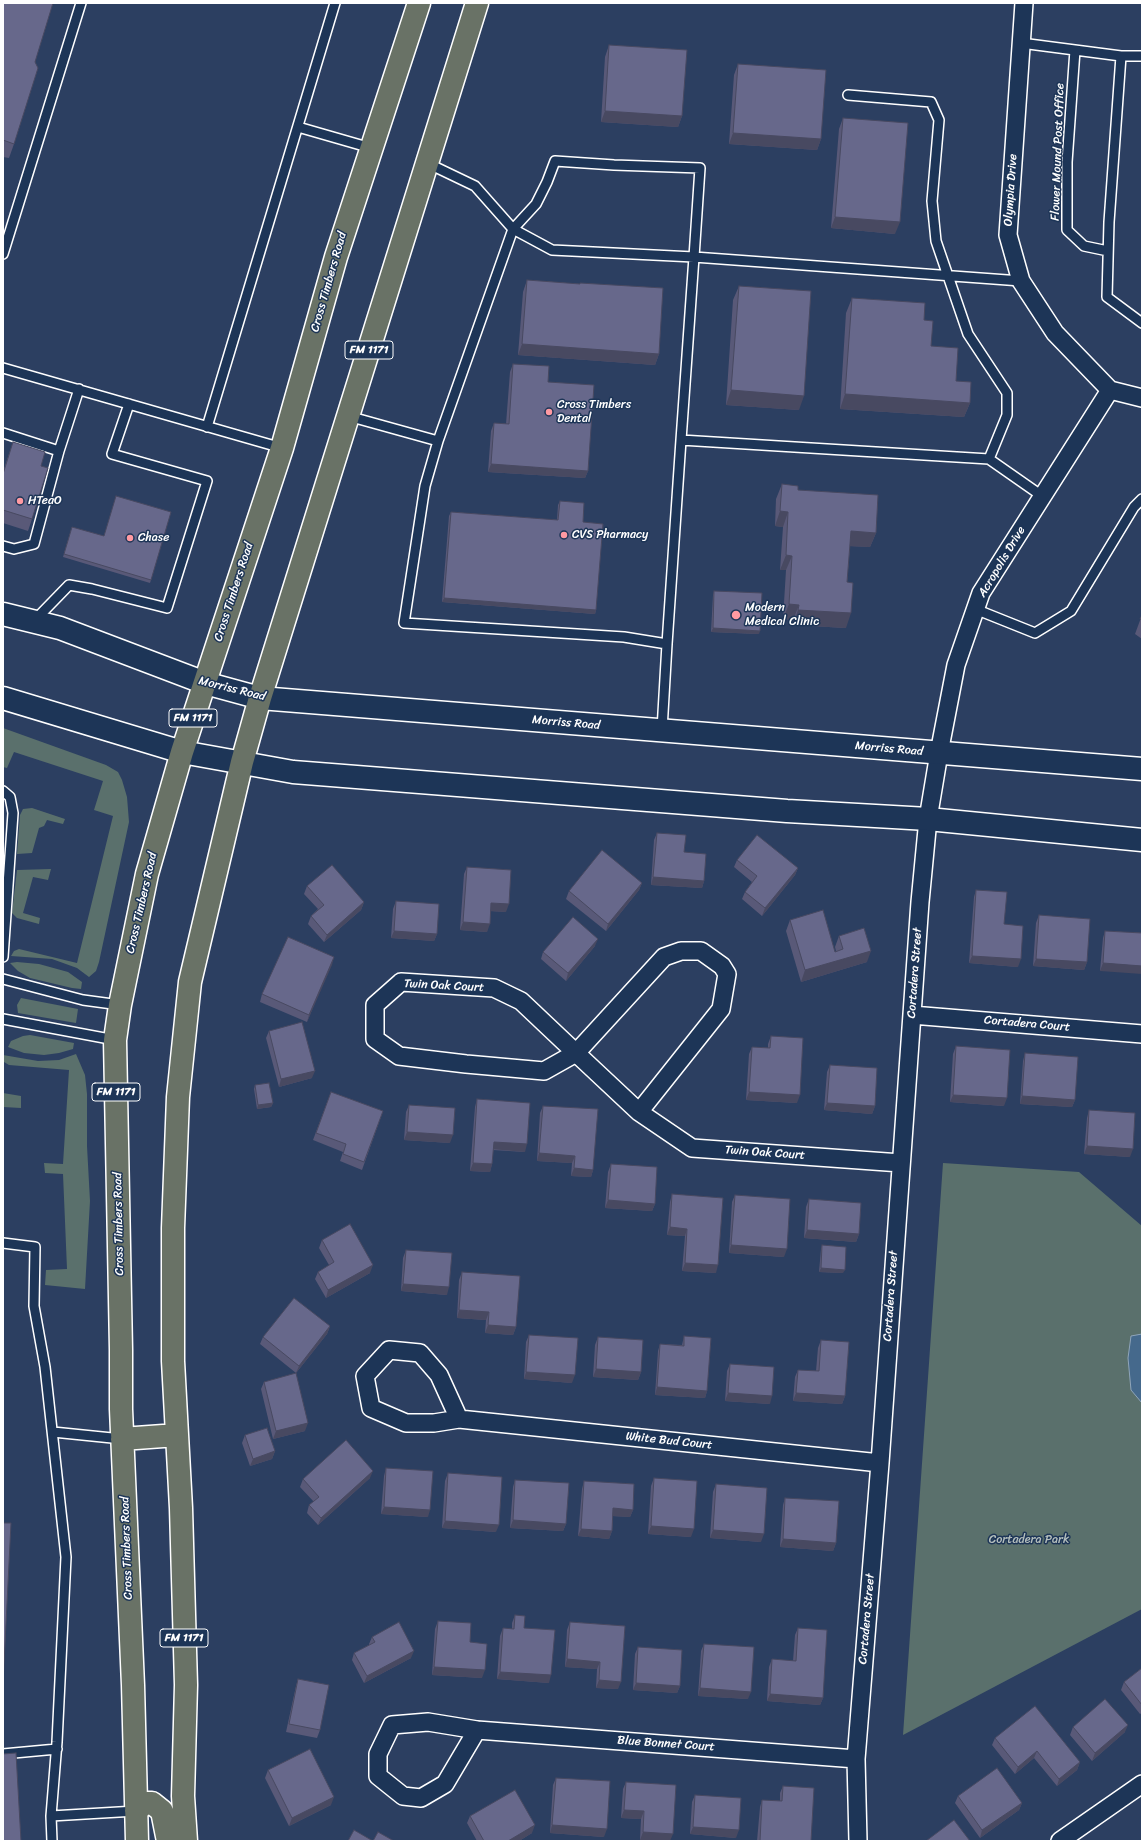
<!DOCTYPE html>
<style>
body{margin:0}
#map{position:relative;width:1145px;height:1844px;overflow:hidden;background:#2c3f61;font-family:Sriracha,sans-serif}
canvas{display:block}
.frame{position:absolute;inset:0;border:4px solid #fff;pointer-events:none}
</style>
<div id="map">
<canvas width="1145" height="1844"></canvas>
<div class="frame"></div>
</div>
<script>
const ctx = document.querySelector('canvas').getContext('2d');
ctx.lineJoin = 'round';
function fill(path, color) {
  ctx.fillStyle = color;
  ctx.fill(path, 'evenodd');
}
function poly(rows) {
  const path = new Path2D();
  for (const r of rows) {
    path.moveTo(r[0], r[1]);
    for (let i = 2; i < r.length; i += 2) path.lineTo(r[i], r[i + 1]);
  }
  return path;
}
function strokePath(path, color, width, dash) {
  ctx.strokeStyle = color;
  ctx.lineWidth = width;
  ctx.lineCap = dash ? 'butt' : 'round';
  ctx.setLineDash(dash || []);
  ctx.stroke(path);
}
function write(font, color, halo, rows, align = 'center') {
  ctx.font = font + ' Sriracha,sans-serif';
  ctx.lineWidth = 3;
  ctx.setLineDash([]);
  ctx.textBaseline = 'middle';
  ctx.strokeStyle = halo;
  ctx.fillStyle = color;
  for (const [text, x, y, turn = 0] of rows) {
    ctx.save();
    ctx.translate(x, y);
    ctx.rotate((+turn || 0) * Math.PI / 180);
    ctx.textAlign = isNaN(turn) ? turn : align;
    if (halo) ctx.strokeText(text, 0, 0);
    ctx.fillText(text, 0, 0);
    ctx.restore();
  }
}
fill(poly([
 [3,728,106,765,118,772,122,780,127,797,129,822,99,962,96,971,89,977,77,968,52,959,11,956,14,951,19,949,77,963,113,816,94,810,103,781,14,752,7,768,3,767],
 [32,808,65,819,63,824,47,820,44,826,39,828,32,853,17,854,20,815,23,809],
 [51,869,48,880,33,877,23,913,40,918,39,924,17,918,12,913,17,870],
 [17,962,39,964,68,972,82,982,81,989,72,988,30,978,18,971,10,963],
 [21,998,78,1009,76,1023,18,1013,17,1005],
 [30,1035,74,1043,73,1049,59,1053,44,1055,24,1053,8,1047,11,1041,23,1036],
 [76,1054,85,1075,87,1094,87,1146,90,1201,85,1289,45,1285,46,1270,67,1269,63,1174,45,1173,44,1163,63,1164,69,1070,9,1065,4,1062,3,1055,38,1061,59,1060],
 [3,1093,21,1096,21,1108,3,1107],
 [943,1163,1079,1172,1142,1226,1142,1609,903,1735]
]), '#5a706c');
const water = poly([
 [1142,1334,1142,1403,1131,1390,1128,1358,1131,1336,1142,1334]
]);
fill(water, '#45698c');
strokePath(water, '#8fa5ba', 1);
const service = poly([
 [1021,43,1121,56,1109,222,1107,297,1142,323],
 [1075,50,1067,162,1067,230,1084,246,1108,251],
 [1121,56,1142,56],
 [848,95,931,102,939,120,932,201,936,241,968,334,1007,393,1007,415,989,459],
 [298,127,371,148],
 [427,163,475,186,513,229,438,441,425,486,404,623,624,637,667,644],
 [3,254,81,3],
 [3,368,282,448],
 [348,416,438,441],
 [207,427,335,3],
 [3,433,59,451,79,389],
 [681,440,989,459,1042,496],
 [3,546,14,549,34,544,59,451],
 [975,609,1035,633,1071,611,1134,507,1142,499],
 [35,620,69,585,92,589,167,608,207,481,112,454,129,404],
 [662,730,667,644,681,440,694,257,700,168,614,165,555,161,547,182,536,204,513,229,552,250,694,257,1021,281],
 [3,791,10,797,13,813,3,957],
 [3,979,83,1000,120,1005],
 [3,1019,115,1040],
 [3,1243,35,1247,34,1306,45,1367,66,1557,57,1742,51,1816,136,1811],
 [53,1432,122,1439],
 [3,1754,57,1749],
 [51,1816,52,1841]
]);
const minor = poly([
 [1024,3,1008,235,1021,281,1055,333,1110,390],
 [1110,390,1142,398],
 [401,982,494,988,521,1001,576,1053,544,1071,466,1064,399,1056,375,1039,375,1005,401,982],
 [912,1015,1142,1034],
 [639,1112,721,1009,727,974,722,966,701,951,681,951,664,957,576,1053,639,1112,692,1148,901,1163],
 [459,1419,434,1423,406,1423,371,1408,365,1376,389,1350,420,1353,439,1375,459,1419,880,1463],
 [428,1722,477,1730,445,1784,421,1798,403,1796,378,1776,378,1754,392,1725,428,1722],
 [477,1730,856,1759],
 [858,1841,856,1759,880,1463,920,902,928,819,939,753,956,665,981,593,1110,390],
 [1060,1841,1142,1784]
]);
const secondary = poly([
 [3,614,60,628,205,683,260,698,1142,769],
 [3,698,182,752,293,772,787,811,928,819,1142,840]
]);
const primary = poly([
 [122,1439,177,1435],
 [136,1811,145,1803,152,1803,162,1811,168,1841],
 [137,1841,133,1685,121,1409,121,1350,115,1040,120,1005,147,874,182,752,282,448,336,257,419,3],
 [186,1841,183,1796,186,1685,181,1508,173,1361,173,1228,178,1097,190,982,242,762,260,698,477,3]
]);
strokePath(service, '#fff', 12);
strokePath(minor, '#fff', 20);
strokePath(secondary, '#fff', 25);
strokePath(primary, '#fff', 25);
strokePath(service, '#1d3557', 9);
strokePath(minor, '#1d3557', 17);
strokePath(secondary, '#1d3557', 22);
strokePath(primary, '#697266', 22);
fill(poly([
 [3,3,35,62,14,144,9,158,3,157],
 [609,45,682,116,678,127,601,122,605,57],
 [738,64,821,139,817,150,729,144,734,75],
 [843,118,895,234,831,228,839,129],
 [527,280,580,284,580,283,659,354,655,365,518,355,523,292],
 [739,286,799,410,726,405,733,300],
 [852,298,924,320,931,346,970,403,964,417,840,409,846,313],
 [513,364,588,471,585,478,488,472,491,431,494,423,506,424,510,372],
 [13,442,41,466,32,519,28,531,3,523,3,472],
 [782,484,798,490,876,533,870,547,850,546,847,582,846,628,793,625,793,620,783,619,786,570,780,570,783,527,775,526,776,499],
 [560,501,583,522,596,610,595,614,442,602,449,516,451,512,557,520,558,505],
 [71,530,104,536,151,580,150,583,63,557],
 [714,591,759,634,711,632,713,595],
 [1142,615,1142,639,1135,634],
 [657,833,684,852,704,881,702,888,651,885,654,840],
 [737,860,798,868,795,875,762,916,742,899,745,892,752,882,734,867],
 [467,867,506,912,491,911,487,932,460,930,464,874],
 [642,883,639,890,606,931,566,899,569,891],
 [307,886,364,902,361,910,324,942,308,924,311,916,318,909,304,894],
 [976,890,1004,924,1018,967,969,963,974,897],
 [396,901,437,934,434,941,391,938,393,909],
 [1039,915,1087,962,1084,970,1033,966,1036,923],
 [790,920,835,952,836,951,835,947,839,936,867,962,801,982,786,931],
 [1105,931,1142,933,1100,971,1103,938],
 [595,946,566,981,541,959,543,952],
 [334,957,307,1022,260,1002,262,994],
 [269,1031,312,1078,279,1087,266,1038],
 [771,1036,797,1103,746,1100,749,1054,752,1047,768,1048,768,1044],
 [956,1046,1004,1106,950,1102,953,1054],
 [1025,1053,1075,1100,1072,1107,1020,1104,1023,1061],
 [830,1065,875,1106,872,1114,824,1110,827,1072],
 [255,1085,273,1103,271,1107,257,1109,254,1089],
 [331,1092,383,1111,362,1170,340,1161,343,1152,313,1140],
 [477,1099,525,1152,493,1150,492,1164,490,1172,470,1171,475,1107],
 [409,1105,450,1143,404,1140,406,1112],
 [543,1106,593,1170,591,1177,571,1176,572,1163,537,1161,540,1113],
 [1089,1110,1130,1157,1084,1154,1087,1118],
 [611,1164,655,1204,652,1211,605,1208,608,1172],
 [672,1194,716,1273,682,1271,685,1236,667,1235,670,1202],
 [735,1195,784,1257,729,1253,732,1202],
 [809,1199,859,1234,856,1242,804,1238,806,1207],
 [322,1240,370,1273,326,1298,315,1279,318,1272,329,1265,319,1248],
 [822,1245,843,1273,819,1272,821,1249],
 [406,1250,447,1295,401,1291,403,1258],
 [462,1272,516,1327,513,1335,485,1333,486,1320,457,1318,459,1280],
 [330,1326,327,1334,296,1373,260,1344,263,1337],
 [529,1335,572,1383,524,1379,526,1342],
 [684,1336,707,1391,705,1398,655,1395,658,1351,660,1344,682,1345],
 [598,1337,641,1372,638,1380,593,1377,595,1345],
 [821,1340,845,1396,842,1404,793,1401,795,1377,798,1370,816,1371,818,1348],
 [730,1364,770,1404,725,1401,727,1371],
 [264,1382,305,1431,273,1439,261,1389],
 [245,1435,275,1451,272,1459,250,1466,242,1443],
 [386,1468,428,1517,381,1514,384,1476],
 [448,1473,496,1532,442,1528,445,1481],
 [370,1478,318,1525,307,1513,309,1505,314,1502,300,1487,303,1479],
 [654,1478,691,1537,648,1534,651,1486],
 [515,1480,566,1524,563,1531,510,1528,513,1487],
 [584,1481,633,1510,630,1517,613,1516,612,1531,609,1539,578,1536,582,1489],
 [716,1484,761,1542,710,1538,713,1492],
 [785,1498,836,1543,833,1551,780,1547,783,1505],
 [515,1615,524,1628,549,1683,497,1679,500,1636,503,1628,512,1629,512,1623],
 [438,1621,470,1642,482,1678,432,1675,435,1629],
 [570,1622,625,1626,618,1689,596,1688,597,1669,565,1667,567,1630],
 [798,1628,823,1698,820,1705,767,1701,769,1667,772,1659,793,1661,795,1635],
 [372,1637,411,1658,364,1683,352,1660,354,1653,369,1645,369,1644],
 [704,1644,748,1699,698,1696,701,1651],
 [638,1647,680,1686,677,1693,633,1690,635,1654],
 [1142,1668,1142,1713,1140,1714,1121,1690,1124,1682],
 [298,1679,320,1730,317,1738,286,1732,296,1686],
 [1073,1727,1125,1732,1092,1761,1070,1735],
 [995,1738,1080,1762,1077,1770,1057,1786,1034,1758,1015,1774,992,1745],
 [268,1770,331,1805,289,1826,265,1778],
 [556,1778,604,1837,550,1833,553,1785],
 [626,1782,670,1841,655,1841,640,1840,641,1819,621,1818,623,1789],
 [783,1786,811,1841,757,1841,760,1807,762,1800,780,1801,780,1793],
 [695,1795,736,1838,690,1834,692,1802],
 [958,1796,1022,1803,1019,1810,980,1838,955,1803],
 [470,1816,532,1833,519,1841,477,1841,467,1823]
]), '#595978');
fill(poly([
 [605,111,682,116,678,127,601,122],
 [733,133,821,139,817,150,729,144],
 [835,217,900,222,895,234,831,228],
 [522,344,659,354,655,365,518,355],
 [731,390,804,396,799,410,726,405],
 [845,394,970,403,964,417,840,409],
 [491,464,588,471,585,478,488,472],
 [780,511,788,512,783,527,775,526],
 [851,531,876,533,870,547,845,546],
 [786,555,792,556,786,570,780,570],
 [444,598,596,610,595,614,442,602],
 [789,604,799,605,793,620,783,619],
 [798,610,851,613,846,628,793,625],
 [713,628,760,631,759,634,711,632],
 [798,868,795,875,762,916,765,908],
 [653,877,704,881,702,888,651,885],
 [642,883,639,890,606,931,608,924],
 [364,902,361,910,324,942,327,935],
 [491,903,509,904,506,912,488,911],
 [463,922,490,924,487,932,460,930],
 [394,931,437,934,434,941,391,938],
 [598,939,595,946,566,981,568,973],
 [871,951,867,962,801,982,805,970],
 [972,956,1021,959,1018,967,969,963],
 [334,957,332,965,307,1022,309,1015],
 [1036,959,1087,962,1084,970,1033,966],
 [1103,963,1142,966,1142,974,1100,971],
 [315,1071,312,1078,279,1087,281,1079],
 [749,1092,800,1095,797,1103,746,1100],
 [953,1095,1007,1098,1004,1106,950,1102],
 [1022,1096,1075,1100,1072,1107,1020,1104],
 [273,1103,271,1107,257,1109,258,1105],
 [827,1103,875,1106,872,1114,824,1110],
 [407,1132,453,1135,450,1143,404,1140],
 [494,1142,527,1144,525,1152,491,1149],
 [1087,1146,1133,1149,1130,1157,1084,1154],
 [539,1153,575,1156,572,1163,537,1161],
 [473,1163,492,1164,490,1172,470,1171],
 [574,1168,593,1170,591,1177,571,1176],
 [608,1200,655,1204,652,1211,605,1208],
 [670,1227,687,1229,685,1236,667,1235],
 [807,1230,859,1234,856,1242,804,1238],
 [731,1245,787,1249,784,1257,729,1253],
 [685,1263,718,1265,716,1273,682,1271],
 [373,1265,370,1273,326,1298,328,1290],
 [821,1268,845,1270,843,1273,819,1272],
 [403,1284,449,1287,447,1295,401,1291],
 [459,1310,489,1312,486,1320,457,1318],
 [488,1325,516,1327,513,1335,485,1333],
 [330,1326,327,1334,296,1373,299,1366],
 [596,1369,641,1372,638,1380,593,1377],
 [526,1372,575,1375,572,1383,524,1379],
 [657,1387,707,1391,705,1398,655,1395],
 [728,1393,772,1396,770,1404,725,1401],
 [796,1393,845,1396,842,1404,793,1401],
 [308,1423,305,1431,273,1439,276,1431],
 [275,1451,272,1459,250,1466,253,1459],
 [373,1471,370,1478,318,1525,321,1518],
 [384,1507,430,1510,428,1517,381,1514],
 [613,1508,633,1510,630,1517,611,1516],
 [513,1520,566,1524,563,1531,510,1528],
 [445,1521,499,1525,496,1532,442,1528],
 [651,1526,694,1529,691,1537,648,1534],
 [581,1529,612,1531,609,1539,578,1536],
 [713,1530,764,1534,761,1542,710,1538],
 [783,1539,836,1543,833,1551,780,1547],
 [414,1651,411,1658,364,1683,367,1676],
 [567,1659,600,1662,597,1669,565,1667],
 [434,1667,485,1670,482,1678,432,1675],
 [500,1672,551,1675,549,1683,497,1679],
 [599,1680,621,1682,618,1689,596,1688],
 [636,1683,680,1686,677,1693,633,1690],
 [700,1688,751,1692,748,1699,698,1696],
 [770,1694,823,1698,820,1705,767,1701],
 [1128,1725,1125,1732,1092,1761,1095,1753],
 [1037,1751,1034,1758,1015,1774,1018,1767],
 [1080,1762,1077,1770,1057,1786,1059,1779],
 [334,1797,331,1805,289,1826,292,1818],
 [1022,1803,1019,1810,980,1838,982,1830],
 [624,1810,644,1811,641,1819,621,1818],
 [535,1825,532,1833,519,1841,508,1841],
 [552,1825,607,1829,604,1837,550,1833],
 [693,1827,739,1830,736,1838,690,1834],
 [643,1832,673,1834,670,1841,655,1841,640,1840]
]), '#484961');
const building = poly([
 [3,3,53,3,35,62,38,68,14,144,3,140,3,3],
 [609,45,687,50,682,116,605,111,609,45],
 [738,64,826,70,821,139,733,133,738,64],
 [843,118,908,123,900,222,835,217,843,118],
 [527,280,580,284,580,283,663,288,659,354,522,344,527,280],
 [739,286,811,291,804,396,731,390,739,286],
 [852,298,925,303,924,320,933,321,931,346,958,348,956,381,971,382,970,403,845,394,852,298],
 [513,364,549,366,548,382,594,385,588,471,491,464,494,423,509,424,513,364],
 [13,442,45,452,41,466,48,468,32,519,3,510,3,474,13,442],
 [782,484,798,486,798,490,878,495,876,533,851,531,847,582,853,583,851,613,798,610,799,605,789,604,792,556,786,555,788,512,780,511,782,484],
 [116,496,171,512,151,580,64,554,72,527,104,536,116,496],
 [560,501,584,503,583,522,603,524,596,610,444,598,451,512,558,520,560,501],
 [714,591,762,593,760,631,713,628,714,591],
 [1142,615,1142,621,1140,619,1142,615],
 [657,833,686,835,684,852,706,854,704,881,653,877,657,833],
 [757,835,798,868,765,908,745,892,757,876,737,860,757,835],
 [602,850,642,883,608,924,569,891,602,850],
 [332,865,364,902,327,935,311,916,324,905,307,886,332,865],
 [467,867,511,870,509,904,491,903,490,924,463,922,467,867],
 [976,890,1007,892,1004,924,1023,926,1021,959,972,956,976,890],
 [396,901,439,904,437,934,394,931,396,901],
 [823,910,835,952,843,949,839,936,864,928,871,951,805,970,790,920,823,910],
 [1039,915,1090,919,1087,962,1036,959,1039,915],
 [573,917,598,939,568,973,543,952,573,917],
 [1105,931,1142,933,1142,966,1103,963,1105,931],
 [288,937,334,957,309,1015,262,994,288,937],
 [302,1022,315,1071,281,1079,269,1031,302,1022],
 [771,1036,803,1038,800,1095,749,1092,752,1047,770,1048,771,1036],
 [956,1046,1010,1050,1007,1098,953,1095,956,1046],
 [1025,1053,1078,1057,1075,1100,1022,1096,1025,1053],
 [830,1065,877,1068,875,1106,827,1103,830,1065],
 [269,1083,273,1103,258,1105,255,1085,269,1083],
 [331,1092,383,1111,364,1162,343,1154,346,1144,316,1133,331,1092],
 [477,1099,530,1103,527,1144,494,1142,492,1164,473,1163,477,1099],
 [409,1105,455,1108,453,1135,407,1132,409,1105],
 [543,1106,598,1109,593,1170,574,1168,575,1156,539,1153,543,1106],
 [1089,1110,1135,1113,1133,1149,1087,1146,1089,1110],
 [611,1164,657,1167,655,1204,608,1200,611,1164],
 [672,1194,723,1198,718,1265,685,1263,687,1229,670,1227,672,1194],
 [735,1195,790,1199,787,1249,731,1245,735,1195],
 [809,1199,861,1203,859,1234,807,1230,809,1199],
 [350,1224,373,1265,328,1290,318,1272,334,1262,322,1240,350,1224],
 [822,1245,846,1247,845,1270,821,1268,822,1245],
 [406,1250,452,1253,449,1287,403,1284,406,1250],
 [462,1272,520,1276,516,1327,488,1325,489,1312,459,1310,462,1272],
 [294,1298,330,1326,299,1366,263,1337,294,1298],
 [529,1335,578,1338,575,1375,526,1372,529,1335],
 [684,1336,711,1338,707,1391,657,1387,660,1344,684,1346,684,1336],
 [598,1337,643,1340,641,1372,596,1369,598,1337],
 [821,1340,849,1342,845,1396,796,1393,798,1370,819,1371,821,1340],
 [730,1364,774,1367,772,1396,728,1393,730,1364],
 [296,1373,308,1423,276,1431,264,1382,296,1373],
 [267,1428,275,1451,253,1459,245,1435,267,1428],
 [346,1440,373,1471,321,1518,309,1505,319,1497,303,1479,346,1440],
 [386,1468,433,1471,430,1510,384,1507,386,1468],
 [448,1473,502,1477,499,1525,445,1521,448,1473],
 [654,1478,697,1481,694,1529,651,1526,654,1478],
 [515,1480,569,1483,566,1524,513,1520,515,1480],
 [584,1481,634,1484,633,1510,613,1508,612,1531,581,1529,584,1481],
 [716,1484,767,1488,764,1534,713,1530,716,1484],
 [785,1498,839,1501,836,1543,783,1539,785,1498],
 [3,1523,11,1523,3,1684,3,1523],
 [515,1615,525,1616,524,1628,555,1630,551,1675,500,1672,503,1628,514,1629,515,1615],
 [438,1621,471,1623,470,1642,487,1644,485,1670,434,1667,438,1621],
 [399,1622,414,1651,367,1676,354,1653,375,1642,372,1637,399,1622],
 [570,1622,625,1626,621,1682,599,1680,600,1662,567,1659,570,1622],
 [798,1628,827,1630,823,1698,770,1694,772,1659,796,1661,798,1628],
 [704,1644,754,1647,751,1692,700,1688,704,1644],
 [638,1647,682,1650,680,1686,636,1683,638,1647],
 [1142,1668,1142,1705,1124,1682,1142,1668],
 [298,1679,329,1685,320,1730,289,1724,298,1679],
 [1105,1699,1128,1725,1095,1753,1073,1727,1105,1699],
 [1035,1706,1080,1762,1059,1779,1037,1751,1018,1767,995,1738,1035,1706],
 [310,1749,334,1797,292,1818,268,1770,310,1749],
 [16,1753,21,1841,3,1841,3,1754,16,1753],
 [997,1768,1022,1803,982,1830,958,1796,997,1768],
 [556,1778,610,1781,607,1829,552,1825,556,1778],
 [626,1782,676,1785,673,1834,643,1832,644,1811,624,1810,626,1782],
 [783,1786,814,1788,811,1841,760,1841,762,1800,782,1801,783,1786],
 [515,1790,535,1825,508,1841,484,1841,470,1816,515,1790],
 [695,1795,741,1798,739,1830,693,1827,695,1795],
 [954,1820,970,1841,926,1841,954,1820],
 [354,1830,373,1841,348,1841,354,1830],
 [378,1832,394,1841,373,1841,378,1832]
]);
fill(building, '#67688b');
strokePath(building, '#484961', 1);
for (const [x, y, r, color] of [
 [549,412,4,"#ff9aa2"],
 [20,501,4,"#ff9aa2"],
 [564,535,4,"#ff9aa2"],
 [130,538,4,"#ff9aa2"],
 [736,615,5,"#ff9aa2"]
]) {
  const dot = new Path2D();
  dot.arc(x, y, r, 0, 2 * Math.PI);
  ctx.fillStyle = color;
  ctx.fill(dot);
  strokePath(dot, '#1d3557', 1.5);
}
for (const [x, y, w] of [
 [369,350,48],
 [193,718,48],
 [116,1092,48],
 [184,1638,48]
]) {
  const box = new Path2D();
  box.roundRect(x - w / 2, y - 9, w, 18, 3);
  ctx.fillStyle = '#1d3557';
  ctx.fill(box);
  strokePath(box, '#fff', 1);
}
write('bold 11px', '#fff', null, [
 ["FM 1171",369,350],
 ["FM 1171",193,718],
 ["FM 1171",116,1092],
 ["FM 1171",184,1638]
]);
write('12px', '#fff', '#1d3557', [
 ["Flower Mound Post Office",1058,152,-88],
 ["Olympia Drive",1011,190,-86],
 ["Cross Timbers Road",329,282,-74],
 ["Acropolis Drive",1002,562,-59],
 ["Cross Timbers Road",234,592,-72],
 ["Morriss Road",232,689,14],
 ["Morriss Road",566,723,5],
 ["Morriss Road",889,749,5],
 ["Cross Timbers Road",142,903,-77],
 ["Cortadera Street",915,973,-86],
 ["Twin Oak Court",444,986,3],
 ["Cortadera Court",1027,1024,5],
 ["Twin Oak Court",765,1153,4],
 ["Cross Timbers Road",119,1224,-91],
 ["Cortadera Street",891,1296,-86],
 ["White Bud Court",669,1441,6],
 ["Cross Timbers Road",127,1548,-92],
 ["Cortadera Street",867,1619,-85],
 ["Blue Bonnet Court",666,1744,4]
]);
write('12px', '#fff', '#1d3557', [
 ["Cross Timbers",557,405],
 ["Dental",557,419],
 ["HTeaO",28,501],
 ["CVS Pharmacy",572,535],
 ["Chase",138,538],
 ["Modern",745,608],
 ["Medical Clinic",745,622]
], 'left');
write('12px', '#b5bfbd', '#1d3557', [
 ["Cortadera Park",1029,1540]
]);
</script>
